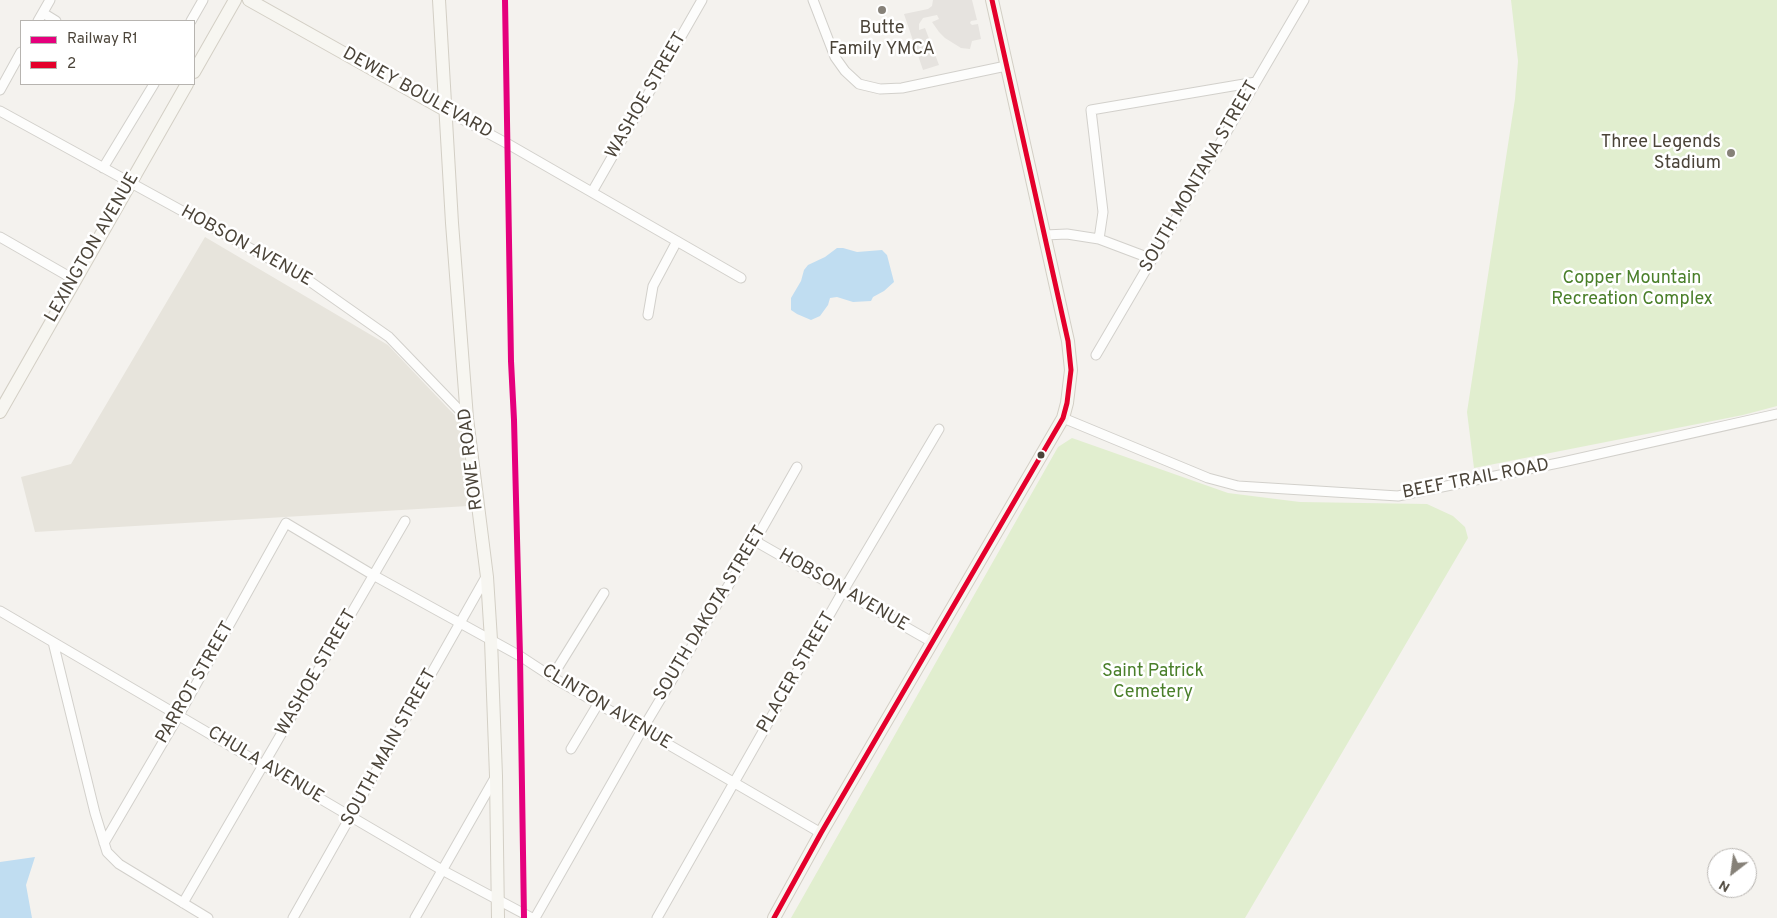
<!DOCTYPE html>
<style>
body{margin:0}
#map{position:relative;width:1777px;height:918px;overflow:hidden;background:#f4f2ee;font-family:Overpass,sans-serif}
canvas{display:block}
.legend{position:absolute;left:20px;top:20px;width:175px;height:65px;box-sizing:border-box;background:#fff;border:1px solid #b7b4b0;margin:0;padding:6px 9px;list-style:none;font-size:15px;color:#4b4439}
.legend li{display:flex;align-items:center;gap:10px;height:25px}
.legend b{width:25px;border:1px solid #b7b4b0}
.north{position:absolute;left:1707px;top:848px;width:50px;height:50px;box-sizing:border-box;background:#fff;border:1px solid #b7b4b0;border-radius:50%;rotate:210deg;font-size:14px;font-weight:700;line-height:20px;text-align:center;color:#4b4439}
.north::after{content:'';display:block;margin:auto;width:18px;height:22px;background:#868178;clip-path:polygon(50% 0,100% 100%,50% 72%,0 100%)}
</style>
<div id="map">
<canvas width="1777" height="918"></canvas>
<ul class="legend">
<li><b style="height:6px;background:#e5007d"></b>Railway R1</li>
<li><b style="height:6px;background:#e4002b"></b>2</li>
</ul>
<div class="north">N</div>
</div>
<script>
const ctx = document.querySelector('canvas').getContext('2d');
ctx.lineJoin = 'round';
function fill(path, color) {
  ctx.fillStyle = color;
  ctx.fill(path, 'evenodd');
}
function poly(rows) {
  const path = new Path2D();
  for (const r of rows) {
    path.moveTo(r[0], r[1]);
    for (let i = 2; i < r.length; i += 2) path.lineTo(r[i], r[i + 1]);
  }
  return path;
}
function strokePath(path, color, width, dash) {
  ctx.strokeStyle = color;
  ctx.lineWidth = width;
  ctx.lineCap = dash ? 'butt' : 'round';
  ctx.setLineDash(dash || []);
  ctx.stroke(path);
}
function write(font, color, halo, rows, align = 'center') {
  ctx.font = font + ' Overpass,sans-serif';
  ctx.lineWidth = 5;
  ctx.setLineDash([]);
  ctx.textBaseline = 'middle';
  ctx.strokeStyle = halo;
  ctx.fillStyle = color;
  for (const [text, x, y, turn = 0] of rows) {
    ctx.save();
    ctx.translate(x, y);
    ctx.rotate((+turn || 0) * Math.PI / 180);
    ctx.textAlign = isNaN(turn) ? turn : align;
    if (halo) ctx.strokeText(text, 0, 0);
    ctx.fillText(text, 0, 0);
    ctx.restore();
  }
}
fill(poly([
 [205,237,388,345,462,423,468,506,35,532,21,477,71,464]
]), '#e7e4dc');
fill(poly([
 [1511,0,1777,0,1777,406,1743,415,1474,468,1467,412,1515,99,1518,61],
 [1072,438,1228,493,1300,502,1427,504,1453,516,1465,527,1468,538,1245,918,791,918,1058,447]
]), '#e1eecf');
fill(poly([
 [933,0,972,0,977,20,971,21,970,23,972,25,978,24,981,39,972,41,970,49,961,48,945,38,939,32,932,22,939,19,937,15,923,18,919,24,919,30,925,28,939,65,923,70,904,14,928,9,932,6]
]), '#e6e3df');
fill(poly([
 [837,248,843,248,857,252,882,250,887,255,894,282,884,291,873,297,871,301,853,302,837,297,830,298,828,305,820,316,811,320,797,314,791,310,791,298,801,281,804,270,808,265,825,257],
 [35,857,26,885,32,918,0,918,0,862]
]), '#c0ddf1');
const street = poly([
 [813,0,835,57,845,71,859,84,880,89,902,88,1006,66],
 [43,13,56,21],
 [38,21,50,0],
 [191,21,203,0],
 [0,90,21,52],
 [445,110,508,144,741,278],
 [0,111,308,280,389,337,467,418],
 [103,168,154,84],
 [592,192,702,0],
 [1045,235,1067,234,1099,239,1152,259],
 [0,237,75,280],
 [1099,239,1103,212,1091,110,1256,82],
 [648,315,653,286,677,241],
 [1096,355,1304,0],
 [1063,418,1208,478,1238,486,1398,496,1563,462,1777,414],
 [755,541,932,642],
 [0,611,442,870,532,918],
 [53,642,95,813,107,852,119,864,208,918],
 [552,677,604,593],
 [571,749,598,704],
 [104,843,179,715,286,523,373,575,520,656,552,677,821,833],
 [183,903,405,521],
 [293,918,486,577],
 [415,918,496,776],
 [535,918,642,730,755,541,797,467],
 [657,918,843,591,939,429]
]);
const secondary = poly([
 [249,0,445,110],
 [439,0,452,223,467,418,487,577,491,640,496,776,498,918],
 [194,72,235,0],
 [0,412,187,84],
 [774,918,821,833,1063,418,1067,403,1071,370,1068,341,992,0]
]);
strokePath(street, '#d2d0cb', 11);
strokePath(secondary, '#d3cfc5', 14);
strokePath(street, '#fdfdfc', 9);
strokePath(secondary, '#f7f6f1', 12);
strokePath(poly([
 [774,918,821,833,1063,418,1067,403,1071,370,1068,341,992,0]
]), '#e4002b', 5);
strokePath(poly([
 [505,0,511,361,514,420,520,656,524,918]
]), '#e5007d', 6);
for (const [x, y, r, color] of [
 [882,10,5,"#868178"],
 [1731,153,5,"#868178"],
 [1041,455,4.5,"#4b4439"]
]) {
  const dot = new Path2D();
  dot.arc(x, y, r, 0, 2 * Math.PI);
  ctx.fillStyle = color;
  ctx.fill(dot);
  strokePath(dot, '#fff', 2);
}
write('18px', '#4b4439', '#fff', [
 ["Butte",882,29],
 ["Family YMCA",882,50],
 ["Three Legends",1721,143,"right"],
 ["Stadium",1721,164,"right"]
]);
write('18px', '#4b4439', '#fff', [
 ["DEWEY BOULEVARD",417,94,29],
 ["WASHOE STREET",647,96,-60],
 ["SOUTH MONTANA STREET",1200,177,-60],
 ["HOBSON AVENUE",246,247,29],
 ["LEXINGTON AVENUE",93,248,-60],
 ["ROWE ROAD",472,459,-97],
 ["BEEF TRAIL ROAD",1476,480,-11],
 ["HOBSON AVENUE",843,591,30],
 ["SOUTH DAKOTA STREET",711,614,-59],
 ["WASHOE STREET",317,673,-60],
 ["PLACER STREET",797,673,-60],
 ["PARROT STREET",196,683,-60],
 ["CLINTON AVENUE",606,708,31],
 ["SOUTH MAIN STREET",390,748,-61],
 ["CHULA AVENUE",265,766,31]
]);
write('18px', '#4a7f2a', '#fff', [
 ["Copper Mountain",1632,279],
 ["Recreation Complex",1632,300],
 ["Saint Patrick",1153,672],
 ["Cemetery",1153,693]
]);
</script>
